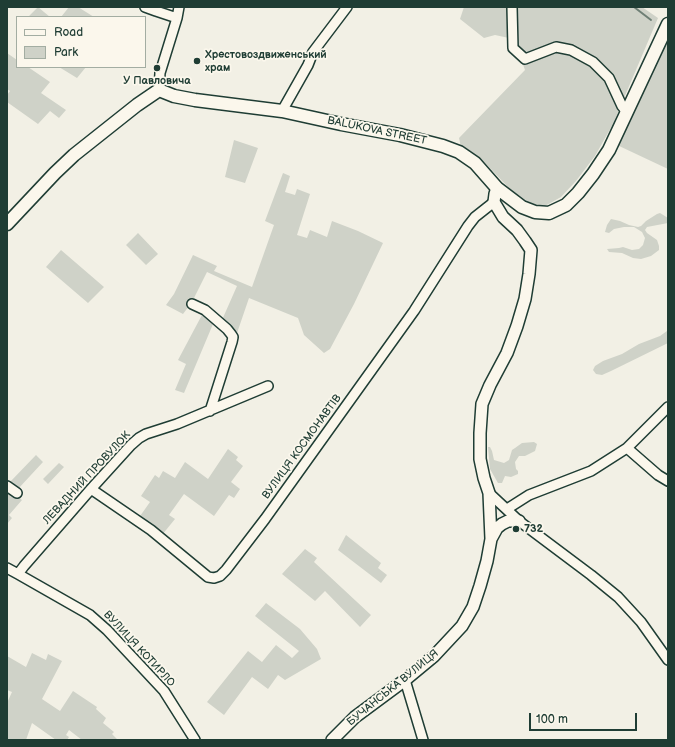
<!DOCTYPE html>
<meta charset="utf-8">
<style>
body{margin:0}
#map{position:relative;width:675px;height:747px;overflow:hidden;background:#f2f0e5;font-family:"Balsamiq Sans",sans-serif}
canvas{display:block}
.frame{position:absolute;inset:0;border:8px solid #1f3d34;pointer-events:none}
.legend{position:absolute;left:16px;top:16px;width:130px;height:52px;box-sizing:border-box;background:#fbf7ec;border:1px solid #a3ada2;margin:0;padding:5px 7px;list-style:none;font-size:12px;color:#1f3d34}
.legend li{display:flex;align-items:center;gap:8px;height:20px}
.legend b{width:20px;border:1px solid #a3ada2}
.scale{position:absolute;left:529px;top:713px;width:108px;height:18px;box-sizing:border-box;border:2px solid #1f3d34;border-top:0;padding-left:5px;font-size:12px;line-height:14px;white-space:nowrap;color:#1f3d34;-webkit-text-stroke:3px #fbf7ec;paint-order:stroke}
</style>
<div id="map">
<canvas width="675" height="747"></canvas>
<div class="frame"></div>
<ul class="legend">
<li><b style="height:5px;background:#fbf7ec"></b>Road</li>
<li><b style="height:11px;background:#cfd2c8"></b>Park</li>
</ul>
<div class="scale">100 m</div>
</div>
<script>
const ctx = document.querySelector('canvas').getContext('2d');
ctx.lineJoin = 'round';
function fill(path, color) {
  ctx.fillStyle = color;
  ctx.fill(path, 'evenodd');
}
function poly(rows) {
  const path = new Path2D();
  for (const r of rows) {
    path.moveTo(r[0], r[1]);
    for (let i = 2; i < r.length; i += 2) path.lineTo(r[i], r[i + 1]);
  }
  return path;
}
function strokePath(path, color, width, dash) {
  ctx.strokeStyle = color;
  ctx.lineWidth = width;
  ctx.lineCap = dash ? 'butt' : 'round';
  ctx.setLineDash(dash || []);
  ctx.stroke(path);
}
function write(font, color, halo, rows, align = 'center') {
  ctx.font = font + ' "Balsamiq Sans",sans-serif';
  ctx.lineWidth = 3.5;
  ctx.setLineDash([]);
  ctx.textBaseline = 'middle';
  ctx.strokeStyle = halo;
  ctx.fillStyle = color;
  for (const [text, x, y, turn = 0] of rows) {
    ctx.save();
    ctx.translate(x, y);
    ctx.rotate((+turn || 0) * Math.PI / 180);
    ctx.textAlign = isNaN(turn) ? turn : align;
    if (halo) ctx.strokeText(text, 0, 0);
    ctx.fillText(text, 0, 0);
    ctx.restore();
  }
}
fill(poly([
 [38,7,50,17,28,17],
 [69,7,78,7,94,17,61,17],
 [464,7,642,7,658,18,613,124,595,156,576,181,561,197,545,206,530,203,510,189,484,162,461,147,459,138,525,70,521,59,509,38,495,35,484,38,460,19],
 [668,39,668,169,617,145,626,129],
 [7,53,17,60,17,67,28,67,50,82,41,93,66,110,59,118,50,111,38,124,7,102,7,95,10,91,7,89],
 [59,67,86,67,77,78],
 [234,140,258,148,245,183,225,177],
 [283,173,290,176,285,192,295,195,297,189,310,194,297,235,307,238,310,230,327,237,332,221,358,231,383,243,354,304,330,349,324,353,304,335,298,318,249,298,236,336,235,332,234,330,222,320,237,286,207,272,192,302,183,314,166,305,174,294,193,255,217,266,214,271,252,287,274,225,265,221],
 [660,213,668,218,668,223,647,227,645,230,647,233,657,240,659,246,659,250,651,256,641,259,633,258,622,253,609,252,607,249,619,248,623,247,632,250,639,249,643,245,645,238,642,232,634,227,624,227,614,229,609,233,605,232,607,225,611,219,620,221,629,225,638,227,641,226,646,221,657,214],
 [138,233,158,254,146,265,126,245],
 [61,250,104,287,88,303,46,267],
 [203,313,213,324,184,393,175,390,186,364,178,360],
 [668,327,668,343,611,371,602,375,596,374,593,370,595,366,603,361,622,354,639,344,660,336,667,331],
 [534,442,537,444,535,451,525,456,519,456,515,462,516,469,518,471,518,474,511,477,505,476,502,483,498,483,490,469,488,447,490,447,492,451,494,460,504,463,509,460,512,450,515,448,522,443],
 [228,449,238,457,236,460,243,466,231,482,240,489,234,498,229,495,214,516,184,494,169,515,175,519,162,535,138,519,150,502,141,496,155,475,159,478,163,471,175,478,185,462,208,479],
 [36,455,43,462,18,489,10,482],
 [59,463,64,467,48,484,43,479],
 [7,490,22,500,9,515,12,518,7,524],
 [346,535,381,563,378,568,387,575,381,583,338,550],
 [305,549,317,558,314,562,371,615,360,627,325,591,315,601,282,574],
 [266,603,300,629,317,649,321,659,285,680,278,675,268,689,252,677,224,715,207,702,248,651,262,662,276,645,292,658,299,651,255,616],
 [32,653,46,660,48,654,62,661,42,699,60,711,73,691,97,707,96,709,106,718,103,723,114,732,112,734,118,740,82,740,69,730,66,735,69,737,67,740,63,740,61,739,60,740,56,740,32,723,26,740,7,740,7,703,12,692,7,690,7,656,26,667]
]), '#cfd2c8');
strokePath(poly([
 [634,7,651,20]
]), '#6e7f75', 2);
const minor = poly([
 [145,7,156,11,177,18],
 [512,7,513,48,525,59,556,47,571,50,593,62,609,78,622,106,627,112],
 [159,90,160,73,177,18,179,7],
 [282,111,308,65,313,52,347,7],
 [192,304,205,310,227,329,231,334,233,337,232,342,210,411],
 [627,448,658,475,668,481],
 [7,486,17,493],
 [91,489,151,530,208,577,214,578,220,576,226,570,265,519,414,311,468,226,475,217,494,202],
 [489,493,519,521,591,575,618,597,641,622,668,660],
 [507,509,529,495,591,471,627,448,668,407],
 [7,568,18,574,90,615,107,630,164,691,195,740],
 [18,574,24,566,91,489,131,445,139,438,146,434,177,424,268,386],
 [405,680,423,740]
]);
const tertiary = poly([
 [491,539,497,528,502,524,508,521,519,521],
 [332,740,355,717,405,680,434,656,462,626,473,607,480,586,487,561,491,539,489,493,484,478,480,459,480,433,482,404,490,385,507,353,517,326,525,299,529,274,531,250,525,241,517,230,503,217,494,202,495,194,497,188]
]);
const secondary = poly([
 [7,224,55,173,74,155,137,105,159,90,174,96,195,100,282,111,341,124,400,135,443,146,459,152,475,163,497,188,522,207,535,212,549,213,566,205,578,193,593,174,609,150,668,24]
]);
strokePath(minor, '#1f3d34', 12);
strokePath(tertiary, '#1f3d34', 14);
strokePath(secondary, '#1f3d34', 15);
strokePath(minor, '#fbf7ec', 9);
strokePath(tertiary, '#fbf7ec', 11);
strokePath(secondary, '#fbf7ec', 12);
for (const [x, y, r, color] of [
 [197,61,4,"#1f3d34"],
 [157,68,4,"#1f3d34"],
 [516,529,4,"#1f3d34"]
]) {
  const dot = new Path2D();
  dot.arc(x, y, r, 0, 2 * Math.PI);
  ctx.fillStyle = color;
  ctx.fill(dot);
  strokePath(dot, '#fbf7ec', 1.5);
}
write('bold 11px', '#1f3d34', '#fbf7ec', [
 ["Хрестовоздвиженський",205,55],
 ["храм",205,68],
 ["У Павловича",157,81,"center"],
 ["732",524,529]
], 'left');
write('11px', '#1f3d34', '#fbf7ec', [
 ["BALUKOVA STREET",377,131,12],
 ["ВУЛИЦЯ КОСМОНАВТІВ",302,447,-54],
 ["ЛЕВАДНИЙ ПРОВУЛОК",87,478,-47],
 ["ВУЛИЦЯ КОТИРЛО",139,649,47],
 ["БУЧАНСЬКА ВУЛИЦЯ",393,688,-39]
]);
</script>
